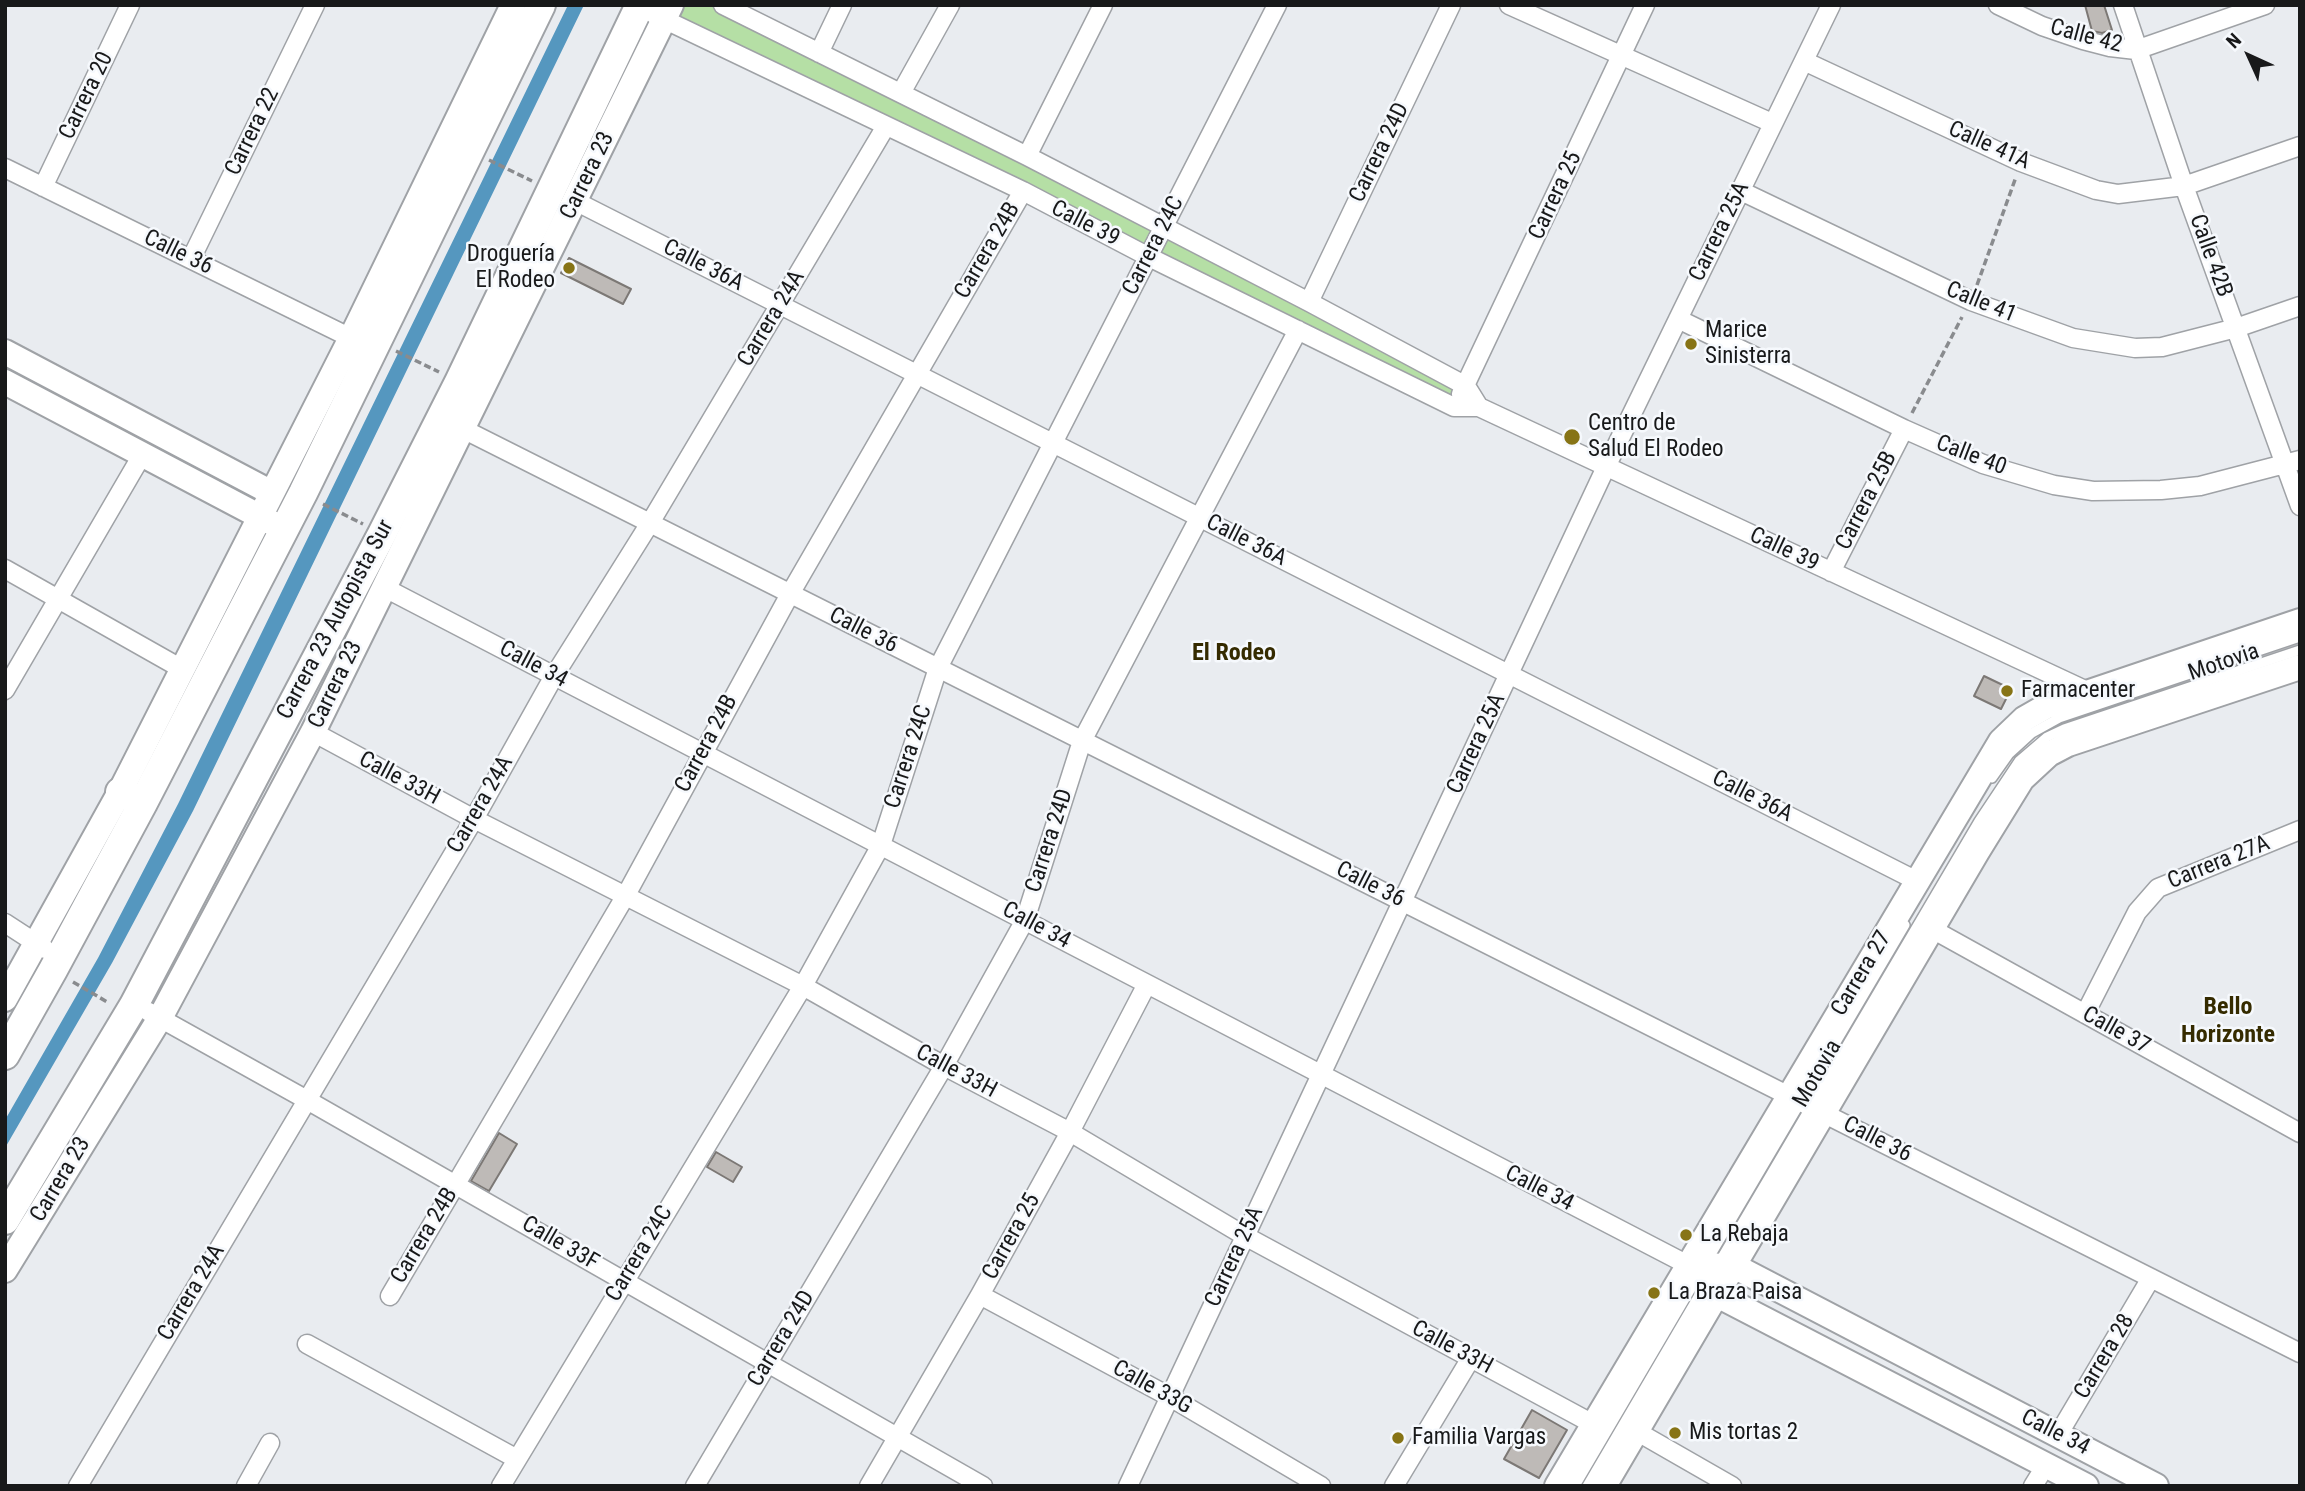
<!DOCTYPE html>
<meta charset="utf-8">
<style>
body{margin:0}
#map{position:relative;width:2305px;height:1491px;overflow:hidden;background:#e9ecf0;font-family:"Roboto Condensed",sans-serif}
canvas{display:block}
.frame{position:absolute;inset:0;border:7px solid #18191a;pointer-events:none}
.north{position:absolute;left:2214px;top:21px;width:70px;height:70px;-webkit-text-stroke:5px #f6f9fd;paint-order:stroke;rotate:315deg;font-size:19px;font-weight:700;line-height:28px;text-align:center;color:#18191a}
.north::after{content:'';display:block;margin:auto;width:24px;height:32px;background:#18191a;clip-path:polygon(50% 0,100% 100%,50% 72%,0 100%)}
</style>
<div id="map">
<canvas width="2305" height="1491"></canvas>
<div class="frame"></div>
<div class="north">N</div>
</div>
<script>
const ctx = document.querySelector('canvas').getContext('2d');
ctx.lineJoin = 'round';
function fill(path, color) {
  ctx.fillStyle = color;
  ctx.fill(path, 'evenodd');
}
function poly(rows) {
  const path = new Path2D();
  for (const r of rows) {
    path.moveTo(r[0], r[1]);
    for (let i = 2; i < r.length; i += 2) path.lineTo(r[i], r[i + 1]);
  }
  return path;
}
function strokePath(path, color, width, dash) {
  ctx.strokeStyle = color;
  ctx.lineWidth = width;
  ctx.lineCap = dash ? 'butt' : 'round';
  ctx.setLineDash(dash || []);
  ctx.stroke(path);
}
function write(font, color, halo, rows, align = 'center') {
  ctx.font = font + ' "Roboto Condensed",sans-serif';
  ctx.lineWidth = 5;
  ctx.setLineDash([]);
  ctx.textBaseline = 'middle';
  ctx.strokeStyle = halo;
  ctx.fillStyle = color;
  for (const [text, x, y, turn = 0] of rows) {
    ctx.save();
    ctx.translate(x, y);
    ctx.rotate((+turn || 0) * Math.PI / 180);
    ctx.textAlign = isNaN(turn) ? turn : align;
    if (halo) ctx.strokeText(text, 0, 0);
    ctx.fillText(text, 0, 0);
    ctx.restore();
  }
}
fill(poly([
 [671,5,723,5,1466,386,1454,407,665,19]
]), '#b5dfa5');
fill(poly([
 [568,5,584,5,193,811,112,963,5,1148,5,1120,98,958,178,804]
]), '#5597bf');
const building = poly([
 [2085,5,2104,5,2112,30,2102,33,2092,31,2085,5],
 [569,258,631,289,623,304,561,273,569,258],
 [1984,676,2011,689,2001,709,1974,696,1984,676],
 [499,1133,517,1144,489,1191,471,1181,499,1133],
 [716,1152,742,1167,733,1182,707,1167,716,1152],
 [1532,1410,1567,1430,1539,1478,1504,1459,1532,1410]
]);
fill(building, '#bebab7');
strokePath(building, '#7c7875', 2);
const lane = poly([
 [1992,778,2009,754,2032,733,2059,718,2300,637],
 [1706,1263,1905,925],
 [1718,1264,1979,821,2019,761,2047,737,2064,729,2300,650],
 [1575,1486,1699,1275],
 [1587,1486,1705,1285]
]);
const street = poly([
 [723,5,1027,156,1309,302,1466,386,1479,407],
 [1509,5,1772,123],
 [1998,5,2042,26,2083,40,2110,47,2136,50,2265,5],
 [2123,5,2184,186,2300,506],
 [655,15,1023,191,1149,257,1454,407,1479,407,2089,692],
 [819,53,842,5],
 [1804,61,2021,162,2096,190,2118,194,2184,186,2300,146],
 [901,93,950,5],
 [1027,156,1103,5],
 [5,168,351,338],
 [43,187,130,5],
 [1741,191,1971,301,2073,338,2135,348,2162,347,2236,328,2300,306],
 [575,201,1917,881],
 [191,259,315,5],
 [1309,302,1451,5],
 [1678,319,1904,429,1983,464,2054,485,2093,491,2161,490,2200,486,2300,460],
 [1461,394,1645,5],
 [453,424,2300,1353],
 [5,569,182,669],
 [1831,572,1904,429],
 [385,588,1688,1265],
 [5,690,142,455],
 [313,732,474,819,803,986,944,1066,1070,1132,1245,1236,1593,1424],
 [5,923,45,949],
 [1932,929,2300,1133],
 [149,1012,307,1100,983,1486],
 [2085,1014,2137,912,2158,888,2300,830],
 [980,1295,1170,1397,1321,1486],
 [390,1296,626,895,790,594,1023,191],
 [307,1344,517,1459],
 [1636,1431,1732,1486],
 [2058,1435,2151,1278],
 [78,1486,474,819,554,676,650,523,886,126],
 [246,1486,270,1443],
 [501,1486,803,986,881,845,938,668,1277,5],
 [695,1486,944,1066,1025,920,1082,741,1298,330],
 [869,1486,980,1295,1070,1132,1147,984],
 [1128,1486,1606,467,1831,5],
 [1394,1486,1471,1358],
 [2033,1486,2046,1465]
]);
const secondary = poly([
 [5,352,272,493],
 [5,382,274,524],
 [5,999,120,792,351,338,513,5],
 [1688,1265,1734,1266,2156,1486],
 [5,1270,160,1018,313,732,671,5],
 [1706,1283,1727,1300,2086,1486],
 [1557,1486,2001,741,2024,719,2045,707,2300,621],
 [1604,1486,1977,852,2022,779,2049,754,2068,744,2300,667]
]);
const primary = poly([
 [120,792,143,803],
 [5,1055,53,970,143,803,303,493,541,5],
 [5,1220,134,1005,382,534,459,382,640,5]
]);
strokePath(lane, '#9fa2a6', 12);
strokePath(street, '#9fa2a6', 21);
strokePath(secondary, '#9fa2a6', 28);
strokePath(primary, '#9fa2a6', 32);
strokePath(poly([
 [489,160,532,181],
 [1977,285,2016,177],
 [396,351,439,372],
 [1912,413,1962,317],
 [323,504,363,524],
 [73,982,109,1003]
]), '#898b8e', 3.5, [7, 3.5]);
strokePath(lane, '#fff', 9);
strokePath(street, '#fff', 18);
strokePath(secondary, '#fff', 24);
strokePath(primary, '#fff', 28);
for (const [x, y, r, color] of [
 [569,268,7,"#877416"],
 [1691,344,7,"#877416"],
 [1572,437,9,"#877416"],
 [2007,691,7,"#877416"],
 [1686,1235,7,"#877416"],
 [1654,1293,7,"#877416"],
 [1675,1433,7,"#877416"],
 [1398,1438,7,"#877416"]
]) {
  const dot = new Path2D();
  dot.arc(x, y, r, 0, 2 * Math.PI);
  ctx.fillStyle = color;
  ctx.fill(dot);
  strokePath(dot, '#f6f9fd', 2.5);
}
write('23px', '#18191a', '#f6f9fd', [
 ["Calle 42",2086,37,15],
 ["Carrera 20",87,96,-64],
 ["Carrera 22",253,132,-64],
 ["Calle 41A",1989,146,24],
 ["Carrera 24D",1380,153,-64],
 ["Carrera 23",588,176,-64],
 ["Carrera 25",1556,196,-65],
 ["Calle 39",1085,224,27],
 ["Carrera 25A",1720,232,-64],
 ["Carrera 24C",1154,246,-63],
 ["Carrera 24B",988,251,-60],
 ["Calle 36",178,253,26],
 ["Calle 42B",2210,256,70],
 ["Calle 36A",703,266,27],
 ["Calle 41",1981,303,22],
 ["Carrera 24A",772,319,-59],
 ["Calle 40",1971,456,21],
 ["Carrera 25B",1867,501,-63],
 ["Calle 36A",1246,541,27],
 ["Calle 39",1784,550,25],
 ["Carrera 23 Autopista Sur",336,620,-62],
 ["Calle 36",863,631,27],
 ["Motovia",2224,663,-19],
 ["Calle 34",533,665,28],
 ["Carrera 23",336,685,-64],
 ["Carrera 24B",707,744,-62],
 ["Carrera 25A",1477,744,-65],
 ["Carrera 24C",909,757,-72],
 ["Calle 33H",399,779,28],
 ["Calle 36A",1752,797,27],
 ["Carrera 24A",481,805,-60],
 ["Carrera 24D",1050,841,-72],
 ["Carrera 27A",2219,863,-22],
 ["Calle 36",1370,885,27],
 ["Calle 34",1036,926,28],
 ["Carrera 27",1862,974,-59],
 ["Calle 37",2116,1031,29],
 ["Calle 33H",956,1072,28],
 ["Motovia",1818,1074,-60],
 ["Calle 36",1877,1140,27],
 ["Carrera 23",61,1180,-59],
 ["Calle 34",1539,1189,27],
 ["Carrera 24B",425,1236,-59],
 ["Carrera 25",1012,1237,-61],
 ["Calle 33F",560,1244,30],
 ["Carrera 24C",640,1254,-59],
 ["Carrera 25A",1235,1257,-65],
 ["Carrera 24A",192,1293,-59],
 ["Carrera 24D",782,1339,-59],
 ["Calle 33H",1452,1348,28],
 ["Carrera 28",2105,1357,-59],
 ["Calle 33G",1152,1388,29],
 ["Calle 34",2055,1433,27]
]);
write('23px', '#18191a', '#f6f9fd', [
 ["Droguería",555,255,"right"],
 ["El Rodeo",555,281,"right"],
 ["Marice",1705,331],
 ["Sinisterra",1705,357],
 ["Centro de",1588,424],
 ["Salud El Rodeo",1588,450],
 ["Farmacenter",2021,691],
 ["La Rebaja",1700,1235],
 ["La Braza Paisa",1668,1293],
 ["Mis tortas 2",1689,1433],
 ["Familia Vargas",1412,1438]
], 'left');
write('bold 24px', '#352b00', '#f6f9fd', [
 ["El Rodeo",1234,654],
 ["Bello",2228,1008],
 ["Horizonte",2228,1036]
]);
</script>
